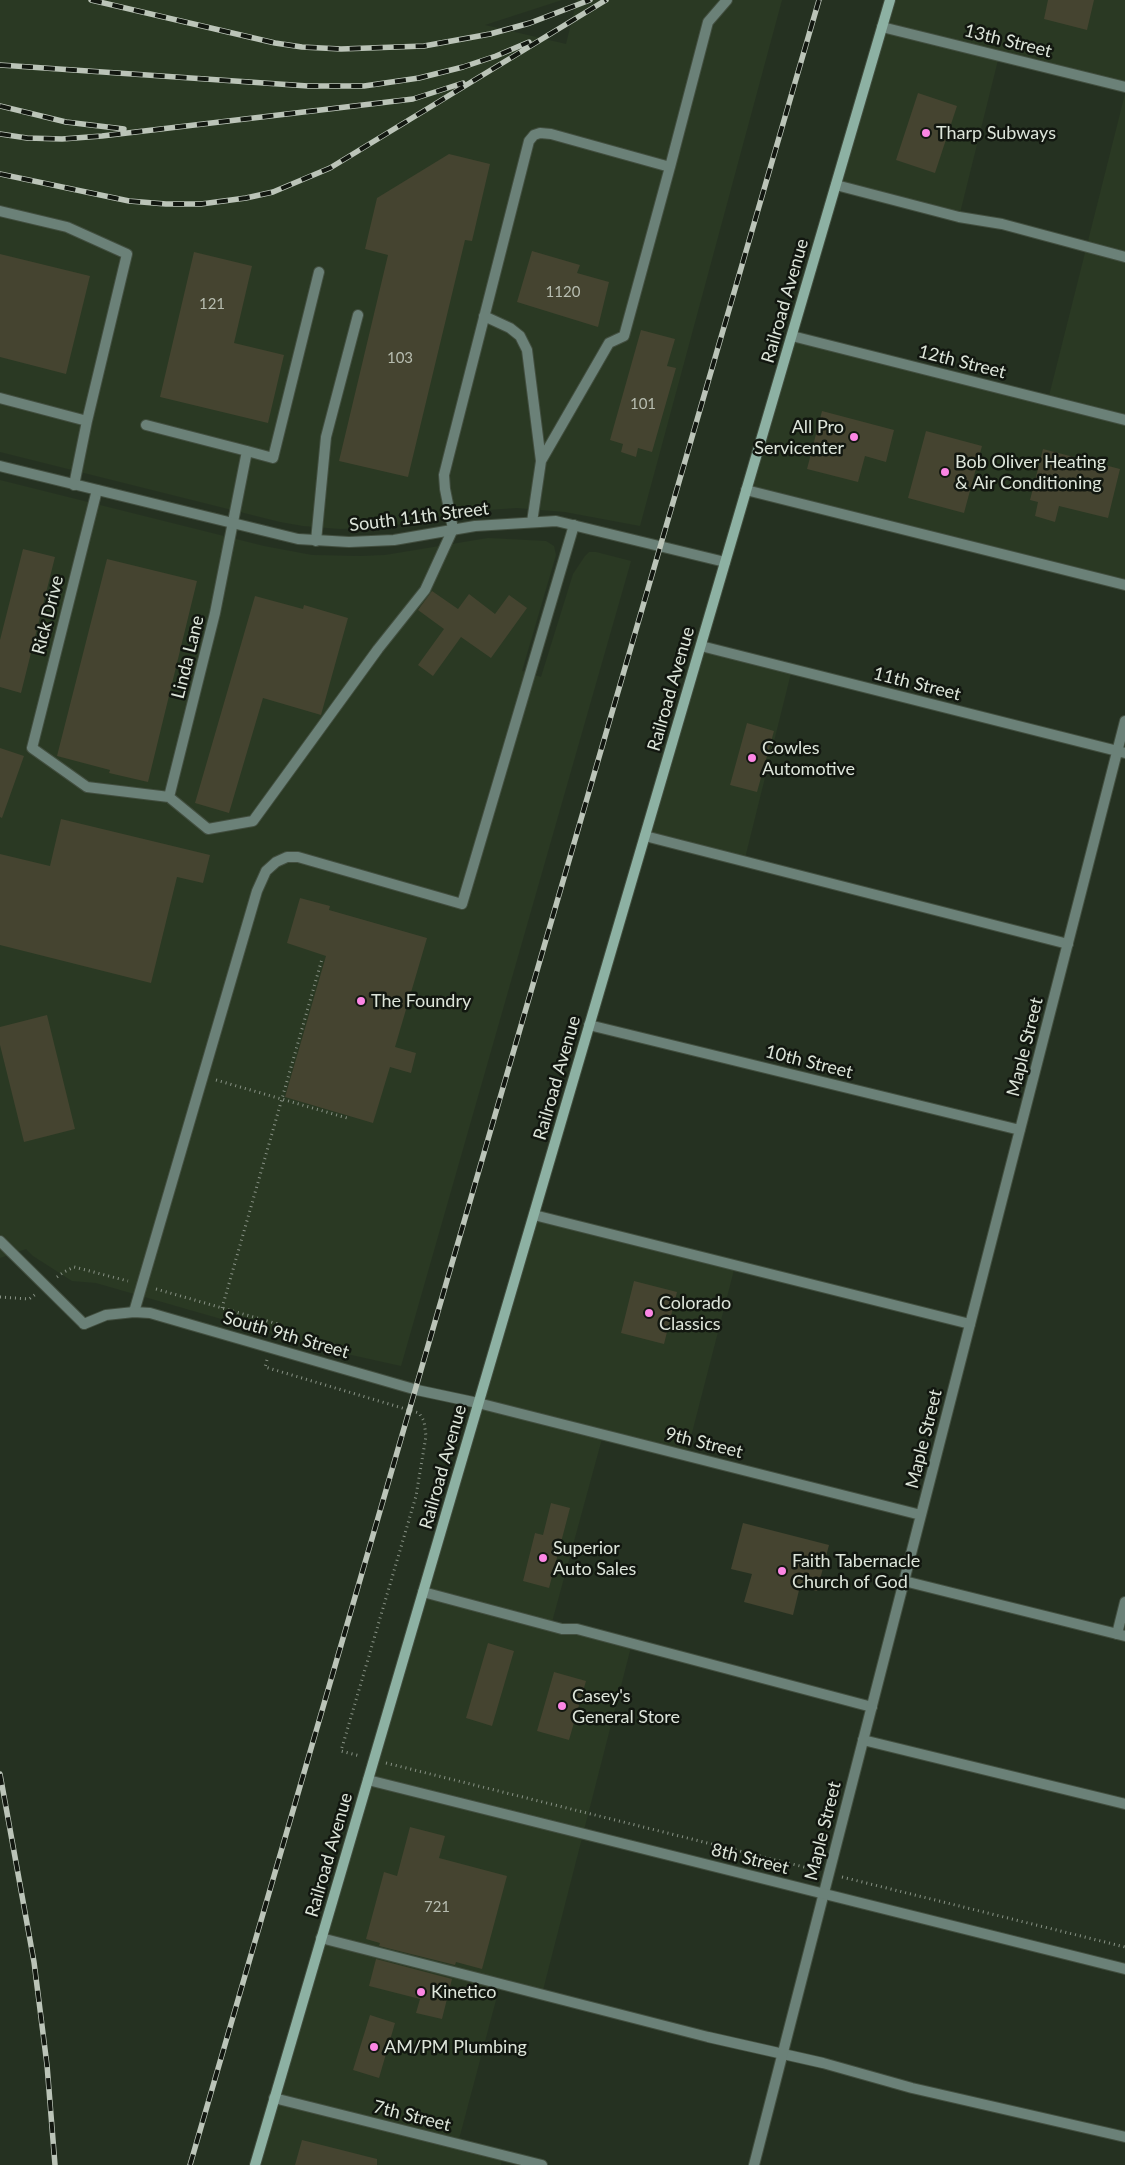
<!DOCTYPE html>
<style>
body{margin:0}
canvas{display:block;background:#253121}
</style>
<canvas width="1125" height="2165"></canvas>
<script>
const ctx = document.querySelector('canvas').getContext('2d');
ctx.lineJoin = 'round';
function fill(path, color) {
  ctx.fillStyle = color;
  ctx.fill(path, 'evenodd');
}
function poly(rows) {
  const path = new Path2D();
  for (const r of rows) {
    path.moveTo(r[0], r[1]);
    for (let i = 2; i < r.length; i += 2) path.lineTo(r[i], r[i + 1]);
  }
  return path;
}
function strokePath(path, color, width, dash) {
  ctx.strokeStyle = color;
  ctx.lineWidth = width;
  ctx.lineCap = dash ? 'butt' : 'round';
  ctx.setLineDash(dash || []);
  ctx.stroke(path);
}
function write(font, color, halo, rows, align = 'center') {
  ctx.font = font + ' Lato,sans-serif';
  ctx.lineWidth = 5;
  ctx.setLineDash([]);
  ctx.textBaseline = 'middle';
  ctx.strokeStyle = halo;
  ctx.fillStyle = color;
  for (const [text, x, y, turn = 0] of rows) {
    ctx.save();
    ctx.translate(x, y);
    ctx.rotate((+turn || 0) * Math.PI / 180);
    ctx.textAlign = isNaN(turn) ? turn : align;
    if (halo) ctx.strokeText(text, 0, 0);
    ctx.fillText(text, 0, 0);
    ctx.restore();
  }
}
fill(poly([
 [0,0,562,0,485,25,566,44,577,0,782,0,640,526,565,512,517,508,472,511,385,527,340,529,303,526,280,522,0,452],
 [890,0,1125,0,1125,87,999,56,959,217,836,185],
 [1125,94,1125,585,746,490,792,336,1048,400],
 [0,480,264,546,312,555,360,556,385,555,488,538,546,541,554,546,556,555,522,671,541,677,573,574,585,556,589,552,596,552,631,561,401,1366,329,1350,96,1283,72,1281,33,1256,26,1249,0,1258],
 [701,646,792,669,744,862,645,836],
 [534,1215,735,1266,686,1456,603,1435,552,1622,632,1643,542,1994,500,1985,458,2143,503,2155,501,2165,255,2165]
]), '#2a3923');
fill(poly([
 [1048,0,1094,0,1087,30,1044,19],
 [918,93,957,106,935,173,896,160],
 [449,154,490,164,472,241,465,240,408,477,339,461,388,255,365,249,377,198],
 [532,251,580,265,577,273,609,282,598,327,517,302],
 [194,252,252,266,234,343,284,355,268,423,160,397],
 [0,254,90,276,66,374,0,357],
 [641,330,675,339,667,366,676,368,652,452,638,448,636,457,621,452,623,444,610,440],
 [822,411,894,430,886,462,865,456,858,482,807,469],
 [926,431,982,446,964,513,908,498],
 [1043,449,1120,469,1108,518,1059,506,1055,522,1035,516,1038,502,1030,500],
 [23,549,55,557,21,693,0,687,0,640],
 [107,559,197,581,148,782,109,773,110,770,57,756],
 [432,591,458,609,469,594,495,614,509,595,527,608,491,658,461,637,433,676,418,665,444,629,418,610],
 [255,596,303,609,304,605,348,618,321,715,263,698,229,813,195,803],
 [747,723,774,731,757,792,730,785],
 [0,748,24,756,2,818,0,817],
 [61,819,210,855,203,883,177,877,151,983,0,945,0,854,50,866],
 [300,898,330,906,329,910,427,938,395,1047,416,1053,411,1073,390,1067,373,1123,285,1097,326,956,287,943],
 [47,1015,75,1129,24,1142,0,1045,0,1027],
 [634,1281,677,1292,664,1344,621,1333],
 [551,1503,570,1508,549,1588,523,1581,535,1533,543,1535],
 [743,1523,829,1545,817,1591,800,1586,793,1615,744,1602,752,1574,731,1569],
 [488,1643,514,1651,492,1726,466,1718],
 [554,1672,586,1681,569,1740,537,1731],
 [410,1827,445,1836,439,1858,507,1876,482,1969,456,1962,455,1965,379,1946,380,1943,366,1939,384,1872,397,1876],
 [376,1959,452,1979,442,2019,416,2013,420,1999,369,1986],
 [370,2015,395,2023,379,2078,353,2070],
 [302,2140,377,2159,377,2165,295,2165]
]), '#454430');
const service = poly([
 [670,167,708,22,727,0],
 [836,185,959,217,1002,224,1125,257],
 [0,211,67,227,127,254,87,421,74,485],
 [484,316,510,328,520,336,527,350,541,461,532,522],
 [0,398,87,421],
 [146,425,247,451],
 [97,490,32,748,87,787,169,797,208,829,253,821,378,649,425,590,453,529,445,489,444,475,448,459,529,141,534,135,540,133,551,134,670,167,624,336,609,343,541,461],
 [746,490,1125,585],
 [316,541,326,437,358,315],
 [169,797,215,613,247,451,273,458,319,272],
 [645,836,1068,944],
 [534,1215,970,1324],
 [0,1241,84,1324],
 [134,1312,257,891,266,871,276,862,287,857,298,857,462,904,574,525],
 [423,1592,562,1629,577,1629,872,1707],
 [1117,1634,1125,1602],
 [863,1740,1125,1804],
 [321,1938,708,2037,823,2063,912,2088,1125,2137]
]);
const minor = poly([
 [882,27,1125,87],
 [792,336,1125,420],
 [0,466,298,539,349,542,394,540,475,526,556,521,725,562],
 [701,646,1125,753],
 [589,1025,1020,1130],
 [84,1324,106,1315,134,1312,150,1313,417,1390,478,1403,921,1515],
 [904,1581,1125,1636],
 [274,2098,542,2165],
 [754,2165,1125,721]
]);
const tertiary = poly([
 [368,1780,1125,1969]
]);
const secondary = poly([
 [255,2165,890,0]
]);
strokePath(service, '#424e3f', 12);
strokePath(minor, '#424e3f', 12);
strokePath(tertiary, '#424e3f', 12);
strokePath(secondary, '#424e3f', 12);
strokePath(poly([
 [216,1080,347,1118],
 [57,1277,64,1272,74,1267,128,1281],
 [156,1289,278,1324,275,1335],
 [0,1297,29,1299,36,1294],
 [222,1308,322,959],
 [267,1360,265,1367,419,1413,424,1421,426,1436,416,1496,341,1751,360,1756],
 [386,1763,816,1870],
 [842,1877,1125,1947]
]), '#889285', 3, [1, 4]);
strokePath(service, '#6b8178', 10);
strokePath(minor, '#6b8178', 10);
strokePath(tertiary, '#6b8178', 10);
strokePath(secondary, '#8db1a3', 10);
const rail = poly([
 [91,0,275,43,302,47,341,49,424,46,490,34,530,23,590,0],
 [0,65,308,86,364,86,419,78,463,67,496,56,529,42],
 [0,106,66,122,124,129],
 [0,134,27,138,62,139,102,136,413,99,463,83],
 [0,174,129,201,166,204,201,204,246,198,273,192,330,168,606,0],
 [0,1774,34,1962,47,2065,55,2165],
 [190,2165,819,0]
]);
strokePath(rail, '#bbc4b8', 5.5);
strokePath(rail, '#121710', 4, [11]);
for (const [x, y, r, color] of [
 [926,133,5,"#fc86e4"],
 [854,437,5,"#fc86e4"],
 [945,472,5,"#fc86e4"],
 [752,758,5,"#fc86e4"],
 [361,1001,5,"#fc86e4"],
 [649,1313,5,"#fc86e4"],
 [543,1558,5,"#fc86e4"],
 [782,1571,5,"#fc86e4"],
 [562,1706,5,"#fc86e4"],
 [421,1992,5,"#fc86e4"],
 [374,2047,5,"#fc86e4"]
]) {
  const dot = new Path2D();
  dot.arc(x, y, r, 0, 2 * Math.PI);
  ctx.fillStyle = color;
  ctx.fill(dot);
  strokePath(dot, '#121710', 2);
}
write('15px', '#b7bdb0', null, [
 ["1120",563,292],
 ["121",212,304],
 ["103",400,358],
 ["101",643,404],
 ["721",437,1907]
]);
write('18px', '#dde5da', '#121710', [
 ["13th Street",1008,41,14],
 ["Railroad Avenue",785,301,-74],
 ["12th Street",962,362,14],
 ["South 11th Street",419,517,-7],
 ["Rick Drive",48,615,-76],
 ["Linda Lane",188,657,-76],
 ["11th Street",917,684,14],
 ["Railroad Avenue",671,689,-74],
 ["Maple Street",1025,1047,-76],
 ["10th Street",809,1062,14],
 ["Railroad Avenue",557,1078,-74],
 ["South 9th Street",286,1335,16],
 ["Maple Street",924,1439,-76],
 ["9th Street",704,1443,14],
 ["Railroad Avenue",443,1467,-74],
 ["Maple Street",823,1831,-76],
 ["Railroad Avenue",329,1855,-74],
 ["8th Street",750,1859,14],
 ["7th Street",412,2116,14]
]);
write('18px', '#dde5da', '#121710', [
 ["Tharp Subways",936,133],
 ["All Pro",844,427,"right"],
 ["Servicenter",844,448,"right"],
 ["Bob Oliver Heating",955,462],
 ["& Air Conditioning",955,483],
 ["Cowles",762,748],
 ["Automotive",762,769],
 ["The Foundry",371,1001],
 ["Colorado",659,1303],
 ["Classics",659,1324],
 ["Superior",553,1548],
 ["Auto Sales",553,1569],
 ["Faith Tabernacle",792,1561],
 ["Church of God",792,1582],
 ["Casey's",572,1696],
 ["General Store",572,1717],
 ["Kinetico",431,1992],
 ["AM/PM Plumbing",384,2047]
], 'left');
</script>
